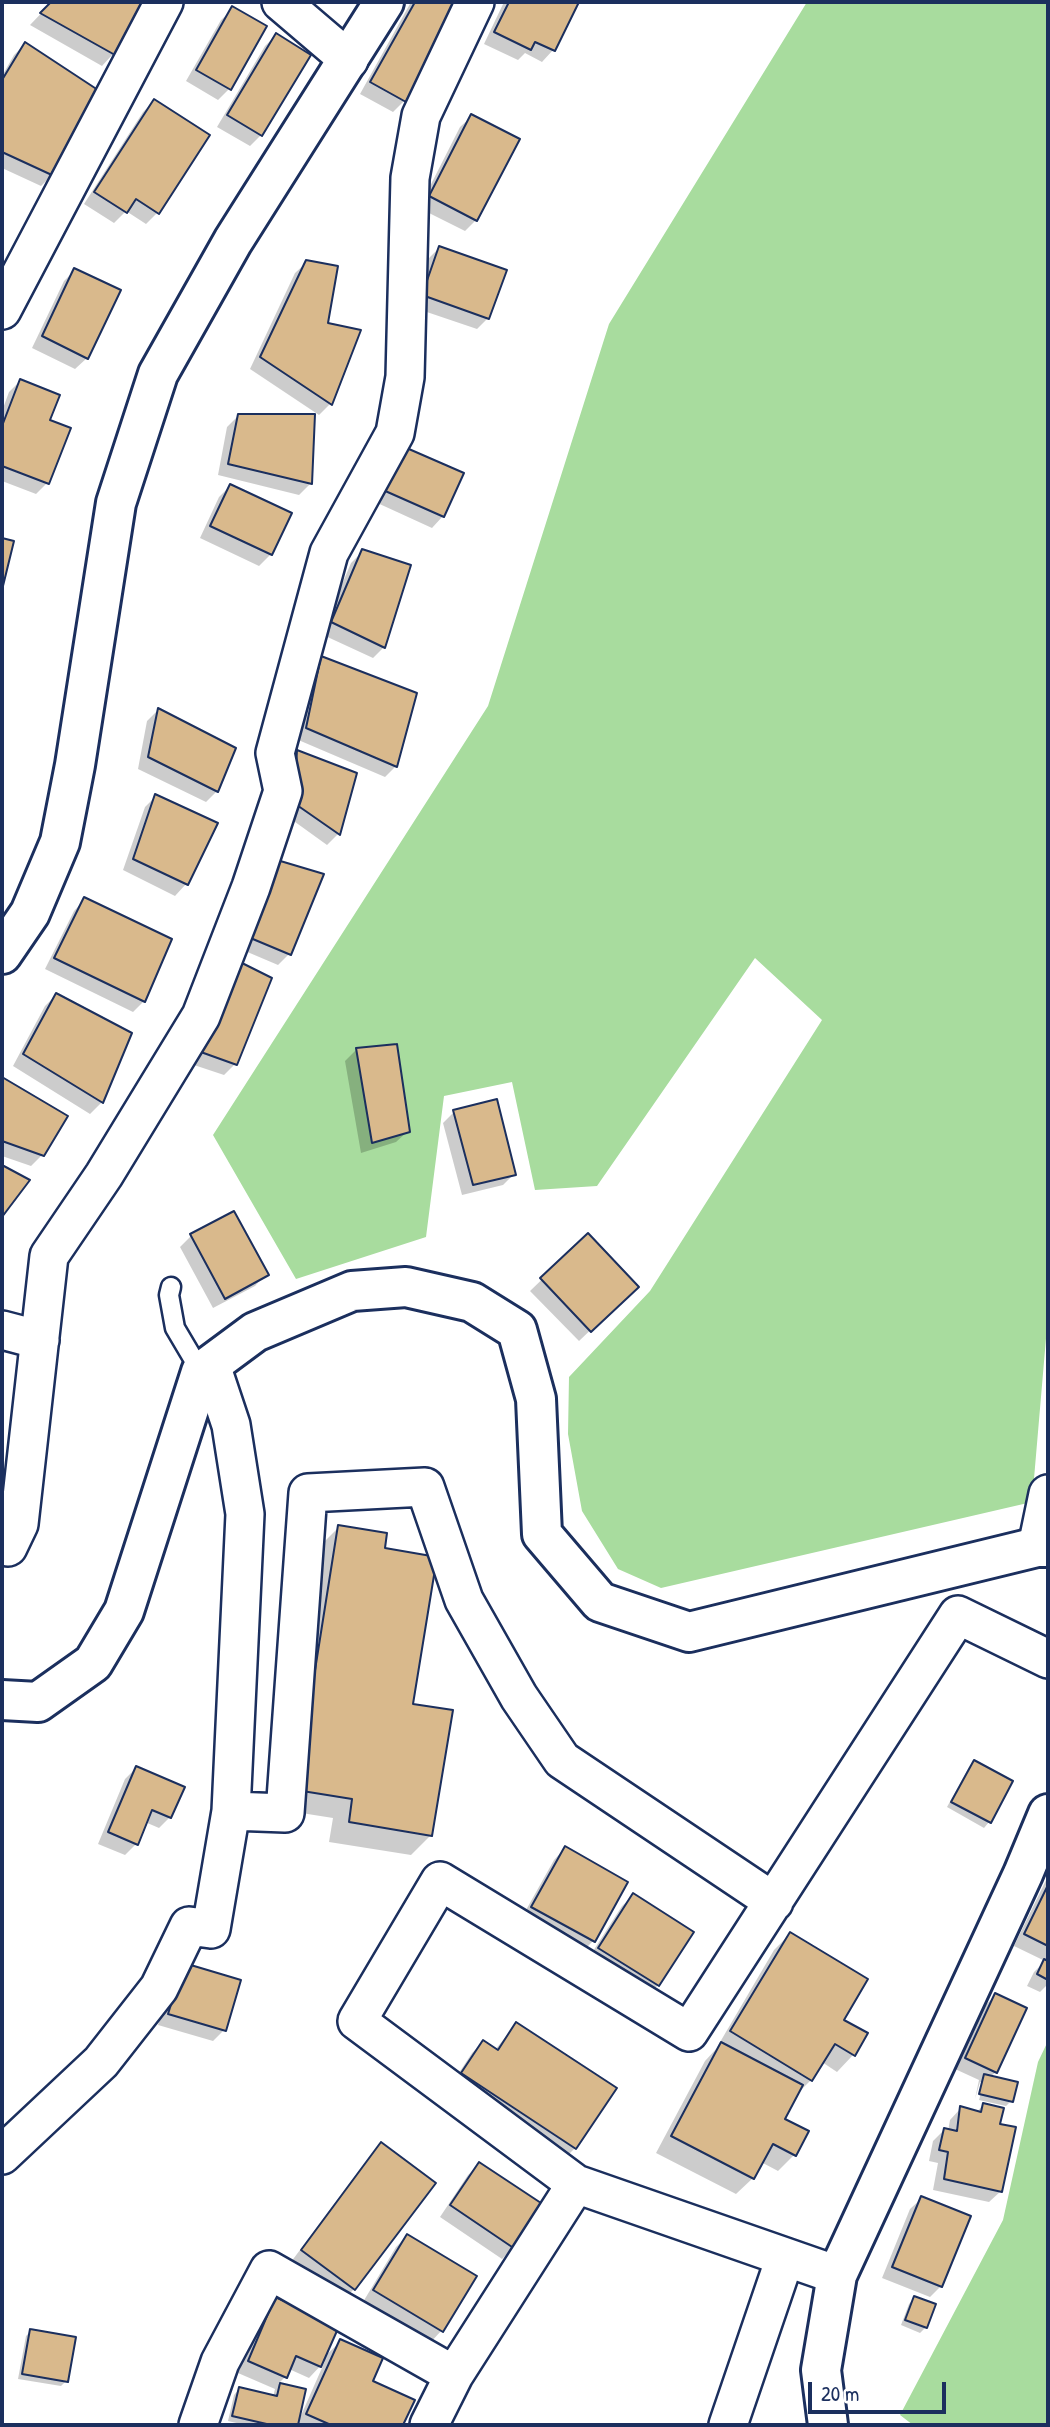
<!DOCTYPE html>
<style>
body{margin:0}
#map{position:relative;width:1050px;height:2427px;overflow:hidden;background:#fff;font-family:"Patrick Hand",sans-serif}
canvas{display:block}
.frame{position:absolute;inset:0;border:4px solid #1b2f5e;pointer-events:none}
.scale{position:absolute;left:808px;top:2382px;width:138px;height:32px;box-sizing:border-box;border:4px solid #1b2f5e;border-top:0;padding-left:9px;font-size:21px;line-height:24px;white-space:nowrap;color:#1b2f5e;-webkit-text-stroke:5px #fff;paint-order:stroke}
</style>
<div id="map">
<canvas width="1050" height="2427"></canvas>
<div class="frame"></div>
<div class="scale">20 m</div>
</div>
<script>
const ctx = document.querySelector('canvas').getContext('2d');
ctx.lineJoin = 'round';
function fill(path, color) {
  ctx.fillStyle = color;
  ctx.fill(path, 'evenodd');
}
function poly(rows) {
  const path = new Path2D();
  for (const r of rows) {
    path.moveTo(r[0], r[1]);
    for (let i = 2; i < r.length; i += 2) path.lineTo(r[i], r[i + 1]);
  }
  return path;
}
function strokePath(path, color, width, dash) {
  ctx.strokeStyle = color;
  ctx.lineWidth = width;
  ctx.lineCap = dash ? 'butt' : 'round';
  ctx.setLineDash(dash || []);
  ctx.stroke(path);
}
fill(poly([
 [807,2,1048,2,1048,1315,1032,1502,661,1588,618,1569,582,1511,568,1434,569,1377,650,1291,822,1020,755,958,597,1186,535,1190,512,1082,444,1096,426,1237,296,1279,213,1135,488,706,609,324],
 [1048,2041,1048,2425,913,2425,900,2415,1003,2220,1038,2062]
]), '#a8dc9e');
fill(poly([
 [52,2,143,2,113,54,102,66,30,25],
 [411,2,460,2,404,101,393,112,360,94],
 [504,2,577,2,553,50,542,62,525,53,518,60,484,44],
 [233,9,230,88,218,100,186,81,221,20],
 [276,35,261,135,250,146,217,127,265,46],
 [25,44,52,175,41,186,2,168,2,76,14,55],
 [154,101,208,136,157,213,146,224,126,211,114,223,84,204,143,112],
 [472,116,476,220,465,231,419,208,460,127],
 [439,248,488,318,477,329,412,307,428,259],
 [307,262,326,324,358,331,330,404,319,415,250,369,295,273],
 [75,270,87,358,75,369,32,348,64,281],
 [20,381,48,421,47,483,36,494,2,481,2,411,9,392],
 [239,415,313,416,310,484,299,495,218,475,227,427],
 [392,460,443,516,432,528,373,501],
 [230,486,290,513,271,554,259,566,200,538,219,497],
 [363,551,384,647,373,658,321,634,351,563],
 [322,658,396,766,385,777,296,739,311,669],
 [158,710,217,791,206,802,138,769,147,721],
 [297,752,355,774,338,834,327,845,284,814,286,763],
 [156,796,216,823,186,884,175,896,123,870,145,807],
 [322,875,289,954,278,965,238,948],
 [85,899,144,1001,133,1012,45,969,74,911],
 [227,975,235,1064,224,1075,188,1063],
 [56,995,130,1034,102,1102,90,1114,13,1066,45,1006],
 [357,1049,408,1131,396,1142,361,1153,345,1061],
 [2,1079,66,1116,42,1155,31,1166,2,1156],
 [454,1112,514,1174,503,1185,462,1195,443,1123],
 [191,1236,266,1274,255,1286,213,1308,180,1247],
 [587,1236,636,1287,579,1341,530,1291],
 [339,1527,383,1550,411,1705,431,1835,411,1855,329,1842,333,1818,276,1809,319,1547],
 [974,1762,1011,1782,989,1822,984,1828,947,1807,969,1767],
 [136,1768,170,1817,159,1828,145,1822,136,1844,125,1855,98,1844,125,1779],
 [565,1848,626,1882,593,1941,582,1952,521,1919,554,1860],
 [1048,1876,1048,1984,1040,1992,1027,1986,1034,1972,1045,1961,1014,1946],
 [634,1895,658,1985,647,1996,588,1959,622,1906],
 [790,1934,842,2020,866,2034,853,2055,837,2072,822,2062,811,2080,795,2096,783,2120,794,2155,778,2171,761,2162,753,2178,736,2194,656,2153,705,2061,716,2049,774,1950],
 [173,1977,224,2030,213,2041,158,2025],
 [995,1995,996,2072,990,2077,1011,2101,1006,2106,979,2100,984,2082,980,2082,975,2099,979,2080,955,2069,984,2007],
 [516,2024,575,2148,564,2159,451,2085,472,2053,483,2042,495,2050],
 [983,2105,998,2125,1001,2191,989,2202,933,2190,938,2163,929,2161,933,2141,944,2130,948,2131,950,2120,961,2108,976,2113],
 [381,2145,354,2289,343,2300,291,2262,370,2156],
 [479,2164,542,2206,513,2248,502,2259,440,2217,468,2175],
 [922,2198,941,2286,930,2297,882,2278,910,2209],
 [407,2236,475,2277,441,2331,430,2343,363,2302,396,2247],
 [914,2298,926,2327,920,2333,901,2325,909,2304],
 [276,2299,323,2358,341,2341,371,2382,413,2401,402,2425,245,2425,228,2421,234,2395,239,2389,273,2397,275,2389,238,2373,264,2310],
 [325,2361,299,2420,304,2391,278,2384,285,2377,289,2369,309,2378],
 [31,2331,66,2381,61,2386,18,2379,26,2336]
]), '#0003');
const building = poly([
 [51,2,145,2,115,55,40,13,51,2],
 [415,2,462,2,406,102,370,82,415,2],
 [509,2,579,2,555,51,535,42,531,50,494,32,509,2],
 [232,6,267,26,231,90,196,70,232,6],
 [276,33,311,55,262,136,227,115,276,33],
 [25,42,98,90,54,176,2,152,2,80,25,42],
 [154,99,210,135,159,214,136,199,127,213,94,192,154,99],
 [471,114,520,139,477,221,429,196,471,114],
 [439,246,507,270,489,319,422,295,439,246],
 [306,260,338,266,328,323,361,330,332,405,260,357,306,260],
 [74,268,121,290,88,359,42,336,74,268],
 [20,379,60,395,50,420,71,428,49,484,2,466,2,426,20,379],
 [238,414,315,414,312,484,228,464,238,414],
 [402,446,464,473,444,517,383,490,402,446],
 [230,484,292,513,272,555,210,526,230,484],
 [2,538,14,541,2,590,2,538],
 [362,549,411,565,385,648,331,622,362,549],
 [321,656,417,693,397,767,306,728,321,656],
 [158,708,236,748,218,792,148,757,158,708],
 [297,750,357,773,340,835,294,803,297,750],
 [155,794,218,823,188,885,133,859,155,794],
 [277,860,324,874,291,955,248,937,277,860],
 [84,897,172,939,145,1002,54,958,84,897],
 [238,961,272,978,237,1065,198,1051,238,961],
 [56,993,132,1033,103,1103,23,1054,56,993],
 [397,1044,410,1132,372,1143,356,1048,397,1044],
 [2,1077,68,1116,44,1156,2,1141,2,1077],
 [497,1099,516,1175,473,1185,453,1110,497,1099],
 [2,1165,30,1180,2,1217,2,1165],
 [234,1211,269,1275,225,1299,190,1234,234,1211],
 [588,1233,639,1287,591,1332,540,1278,588,1233],
 [338,1525,387,1533,385,1548,437,1557,413,1704,453,1710,432,1836,349,1822,352,1799,296,1790,338,1525],
 [974,1760,1013,1781,991,1823,951,1802,974,1760],
 [136,1766,185,1787,171,1818,152,1810,138,1845,108,1832,136,1766],
 [565,1846,628,1882,595,1942,531,1907,565,1846],
 [1048,1885,1048,1946,1024,1934,1048,1885],
 [633,1893,694,1932,659,1986,598,1948,633,1893],
 [790,1932,868,1979,844,2020,868,2033,855,2056,835,2044,812,2081,730,2031,790,1932],
 [1044,1959,1048,1961,1048,1980,1037,1974,1044,1959],
 [184,1963,241,1980,226,2031,168,2014,184,1963],
 [995,1993,1027,2008,997,2073,965,2058,995,1993],
 [516,2022,617,2088,576,2149,461,2073,483,2040,498,2050,516,2022],
 [721,2042,803,2085,785,2119,809,2131,796,2156,773,2144,754,2179,671,2136,721,2042],
 [984,2074,1018,2082,1013,2102,979,2094,984,2074],
 [983,2103,1004,2108,1000,2124,1016,2127,1002,2192,944,2179,948,2152,939,2150,944,2128,957,2131,960,2106,981,2112,983,2103],
 [381,2142,436,2183,355,2290,301,2250,381,2142],
 [479,2162,544,2205,515,2249,450,2205,479,2162],
 [921,2196,971,2216,942,2287,892,2267,921,2196],
 [407,2234,477,2276,443,2332,373,2290,407,2234],
 [914,2296,936,2304,927,2328,905,2320,914,2296],
 [275,2297,340,2324,321,2367,296,2356,287,2378,248,2361,275,2297],
 [30,2329,76,2337,68,2382,22,2374,30,2329],
 [340,2339,383,2358,373,2381,415,2400,403,2425,331,2425,306,2414,340,2339],
 [280,2383,306,2389,298,2425,271,2425,232,2416,239,2387,277,2396,280,2383]
]);
fill(building, '#d9b98c');
strokePath(building, '#1b2f5e', 2);
const service = poly([
 [171,1287,169,1295,175,1328,201,1372]
]);
const minor = poly([
 [281,2,349,60],
 [2,310,164,2],
 [2,1330,40,1340],
 [2,1545,8,1547,19,1524,49,1256,104,1175,201,1016,251,887,283,791,275,753,329,553,395,433,405,377,410,178,421,116,475,2],
 [1037,1547,1048,1494],
 [231,1811,285,1813,308,1493,425,1487,464,1600,519,1697,562,1760,774,1902],
 [2,2155,101,2062,159,1988,189,1926,211,1929,231,1811,245,1514,231,1425,211,1365],
 [837,2275,576,2184,357,2021,440,1881,689,2032,958,1615,1048,1659],
 [198,2425,220,2362,269,2270,454,2375],
 [429,2425,454,2375,576,2184],
 [728,2425,785,2258]
]);
const tertiary = poly([
 [2,954,30,913,60,842,75,765,116,503,158,374,233,241,384,2],
 [2,1700,38,1702,93,1663,124,1611,201,1372,255,1332,352,1291,406,1287,472,1302,517,1330,536,1399,542,1534,600,1602,689,1632,1037,1547,1048,1547],
 [828,2425,821,2370,837,2275,1023,1874,1048,1814]
]);
strokePath(service, '#1b2f5e', 23);
strokePath(minor, '#1b2f5e', 42);
strokePath(tertiary, '#1b2f5e', 44);
strokePath(service, '#fff', 18);
strokePath(minor, '#fff', 37);
strokePath(tertiary, '#fff', 38);
</script>
